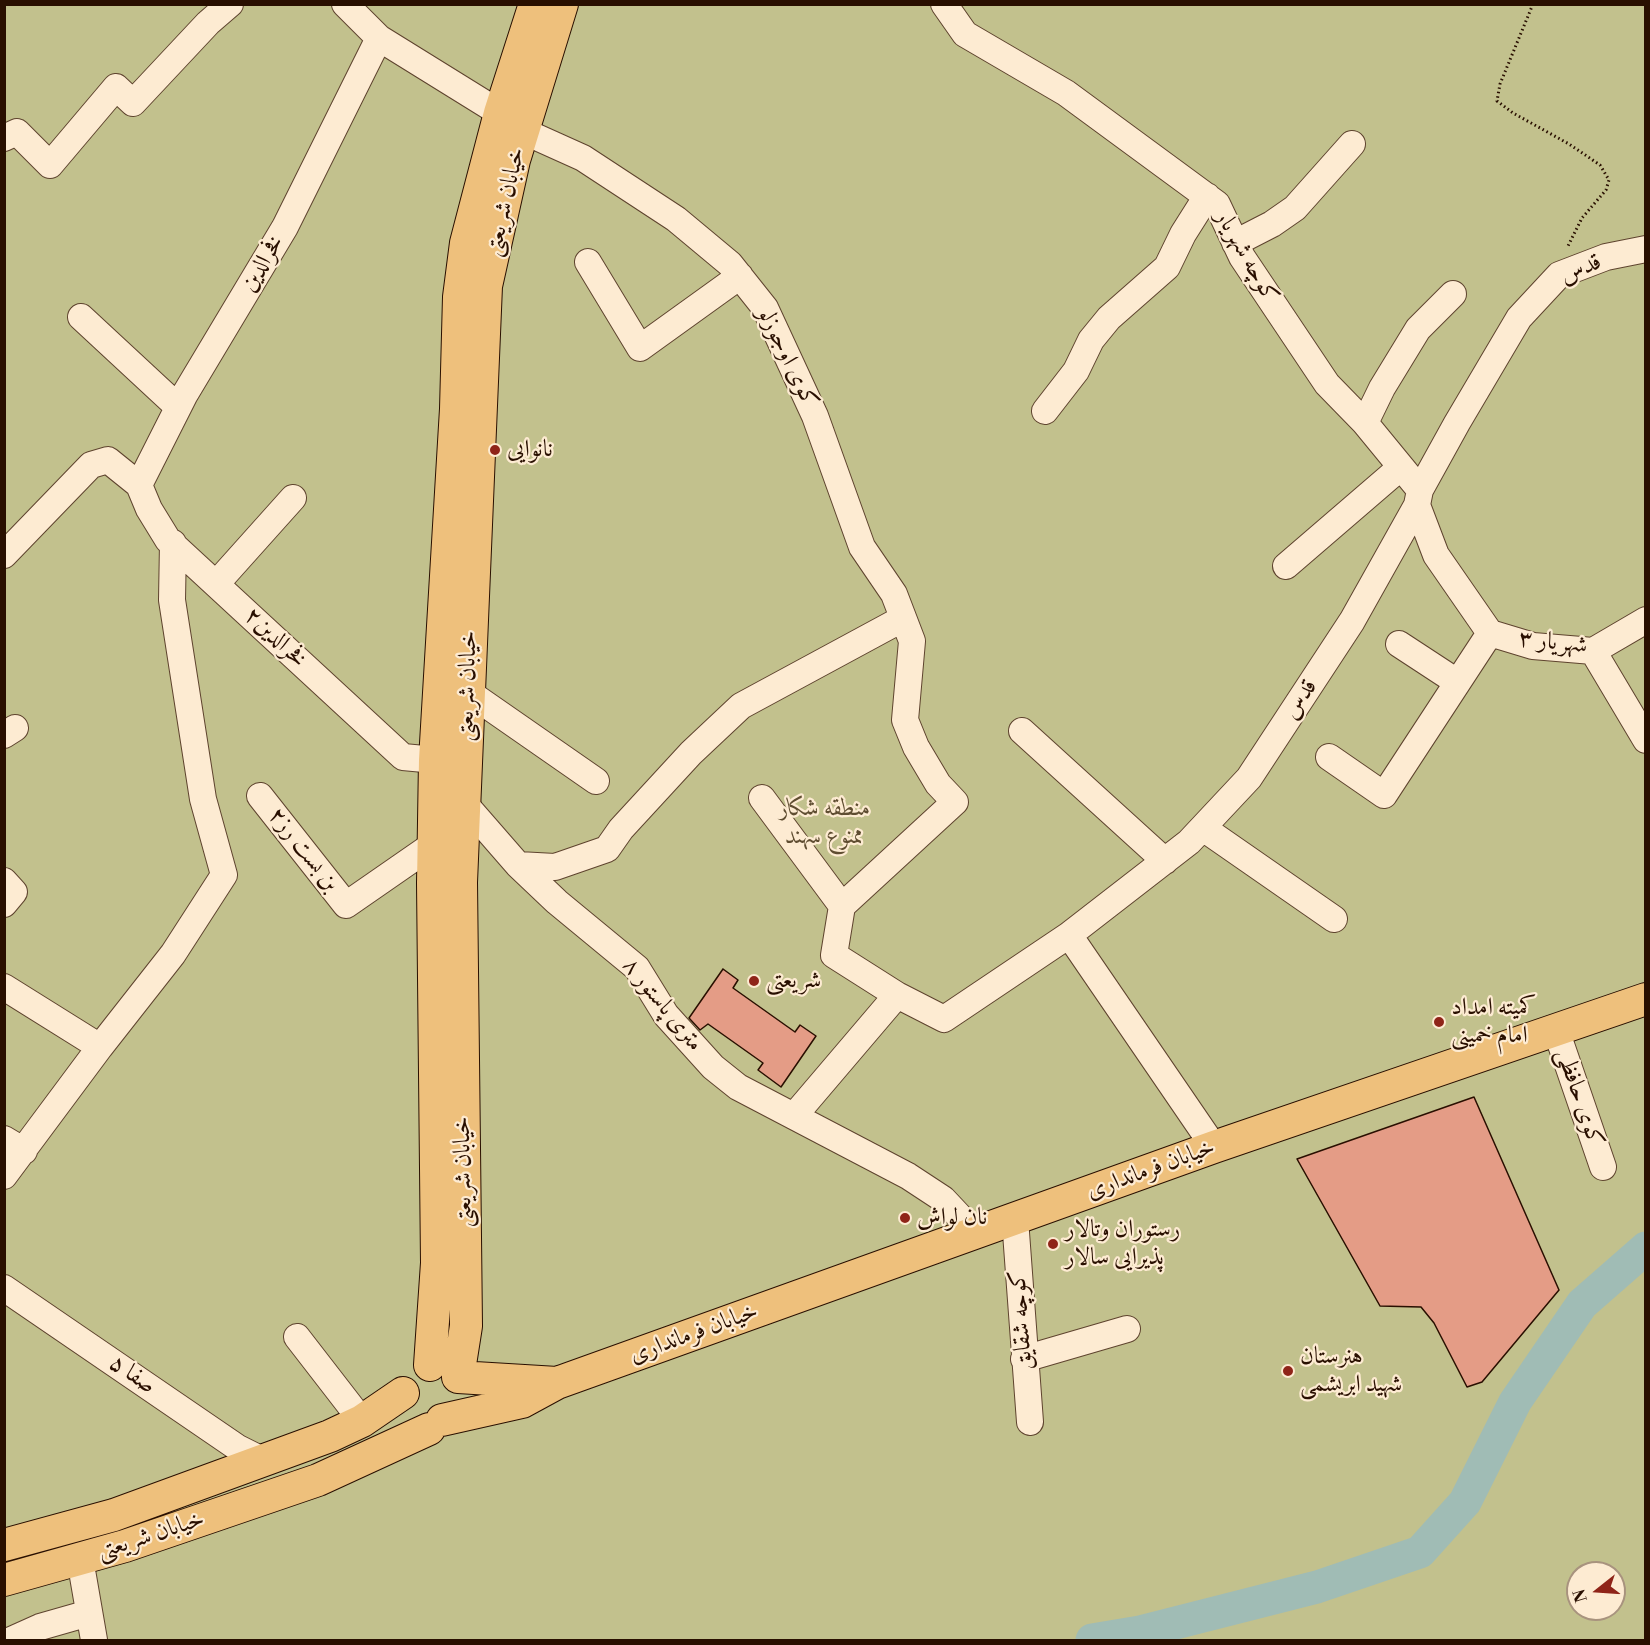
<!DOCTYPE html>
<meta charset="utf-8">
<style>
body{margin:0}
#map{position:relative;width:1650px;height:1645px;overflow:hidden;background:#fce0b9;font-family:"Libre Bodoni",serif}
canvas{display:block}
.frame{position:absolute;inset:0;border:6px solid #290f00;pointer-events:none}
.north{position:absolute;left:1566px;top:1561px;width:60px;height:60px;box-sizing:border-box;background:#fdebd2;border:2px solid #a8937e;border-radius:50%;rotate:253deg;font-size:16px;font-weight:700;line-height:24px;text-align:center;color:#290f00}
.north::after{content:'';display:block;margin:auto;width:21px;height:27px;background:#8f2418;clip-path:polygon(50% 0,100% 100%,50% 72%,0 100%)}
</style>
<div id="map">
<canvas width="1650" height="1645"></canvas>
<div class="frame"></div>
<div class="north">N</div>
</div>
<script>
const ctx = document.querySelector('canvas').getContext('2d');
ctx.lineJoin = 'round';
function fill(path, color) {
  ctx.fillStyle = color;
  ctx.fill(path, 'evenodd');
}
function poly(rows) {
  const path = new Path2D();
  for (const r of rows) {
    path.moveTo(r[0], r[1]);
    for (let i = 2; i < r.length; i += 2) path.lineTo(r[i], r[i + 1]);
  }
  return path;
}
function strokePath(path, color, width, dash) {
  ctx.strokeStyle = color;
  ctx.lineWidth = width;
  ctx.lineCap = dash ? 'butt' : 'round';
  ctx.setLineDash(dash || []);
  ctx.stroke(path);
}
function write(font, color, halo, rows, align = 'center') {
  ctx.font = font + ' "Libre Bodoni",Amiri,serif';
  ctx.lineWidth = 4.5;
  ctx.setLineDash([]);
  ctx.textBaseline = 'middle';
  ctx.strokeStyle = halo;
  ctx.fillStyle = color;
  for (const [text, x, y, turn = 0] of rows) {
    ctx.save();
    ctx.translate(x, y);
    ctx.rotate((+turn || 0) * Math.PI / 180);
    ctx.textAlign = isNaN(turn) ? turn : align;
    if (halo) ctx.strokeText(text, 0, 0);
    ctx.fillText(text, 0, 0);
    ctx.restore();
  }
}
fill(poly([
 [5,5,1645,5,1645,1640,5,1640],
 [1578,1573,1614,1573,1614,1609,1578,1609]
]), '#c2c18d');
strokePath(poly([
 [1092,1640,1140,1632,1317,1587,1420,1552,1465,1502,1515,1402,1582,1304,1646,1248]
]), '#a0bcb5', 33);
const building = poly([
 [723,969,738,980,733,988,795,1032,800,1025,816,1036,781,1087,758,1070,763,1063,708,1024,700,1030,689,1018,723,969],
 [1474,1097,1559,1290,1482,1382,1467,1387,1434,1323,1421,1307,1380,1306,1297,1159,1474,1097]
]);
fill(building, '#e49c86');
strokePath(building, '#290f00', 1.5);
const minor = poly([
 [345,4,379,38,500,113],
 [944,4,965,34,1066,93,1217,204,1242,257,1327,384,1365,423,1420,490],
 [523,131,583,158,676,219,730,264,765,308,815,416,862,547,894,594,912,641,905,720,916,747,938,784,955,802,842,906,834,955,897,995],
 [4,138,17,132,50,165,116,87,133,103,208,23,230,4],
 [1235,243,1272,224,1295,208,1352,144],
 [588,262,640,348,740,276],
 [81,317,178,407],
 [1045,411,1076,371,1091,340,1109,318,1167,267,1183,234,1207,196],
 [1365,423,1382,388,1418,329,1453,294],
 [139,485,185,394,285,227,379,38],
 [1417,505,1436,555,1490,633],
 [4,555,91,465,108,460,139,485,149,509,168,540,403,757,435,760],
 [1286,566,1401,467],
 [216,584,293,498],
 [1490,633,1533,646,1593,651,1646,620],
 [1399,644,1457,682],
 [1593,651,1646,740],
 [468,692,596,781],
 [1022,731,1165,861],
 [4,735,15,728],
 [1329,757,1384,795,1490,633],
 [260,796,346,905,434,844],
 [762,798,842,906],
 [464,803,518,865,557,902,637,968,666,1015,713,1067,738,1087,908,1176,943,1199,975,1233],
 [1203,828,1334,919],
 [518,865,555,867,607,849,621,829,691,753,741,706,902,619],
 [4,881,14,892,4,904],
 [4,987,100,1047],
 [1556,1030,1603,1167],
 [794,1116,897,995,944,1019,1069,935],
 [4,1139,24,1151],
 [1214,1147,1069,935,1189,842,1249,778,1352,621,1417,505,1420,490,1457,423,1519,318,1559,275,1606,257,1646,249],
 [4,1176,100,1047,173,954,224,875,203,799,172,600,173,543],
 [1015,1219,1030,1422],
 [4,1288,238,1448,262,1460],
 [297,1337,362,1421],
 [1024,1359,1127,1329],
 [80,1559,94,1640],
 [11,1640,40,1627,89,1613]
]);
const major = poly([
 [430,1365,437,1263,433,883,435,760,456,409,459,297,466,243,500,113,535,4],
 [557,1383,458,1377,466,1326,461,882,486,286,514,160,562,4],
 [442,1420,522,1402,557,1383,1214,1147,1646,999],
 [4,1545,114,1515,330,1436,362,1421,403,1393],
 [4,1580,125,1546,318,1480,429,1429]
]);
strokePath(minor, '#5e432e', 28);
strokePath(major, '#290f00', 34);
strokePath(poly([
 [1533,4,1500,84,1497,101,1513,113,1569,144,1600,165,1609,180,1606,190,1582,218,1567,248]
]), '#290f00', 3, [1.5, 3]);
strokePath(minor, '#fdebd2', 26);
strokePath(major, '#eec07c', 32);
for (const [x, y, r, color] of [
 [495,450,6,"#8f2418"],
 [754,981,6,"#8f2418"],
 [1439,1022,6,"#8f2418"],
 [905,1218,6,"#8f2418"],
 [1053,1244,6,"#8f2418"],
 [1288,1371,6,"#8f2418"]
]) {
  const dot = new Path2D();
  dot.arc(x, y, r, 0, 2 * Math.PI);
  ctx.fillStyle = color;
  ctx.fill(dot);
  strokePath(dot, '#fdebd2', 2);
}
write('24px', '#290f00', '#fdebd2', [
 ["خیابان شریعتی",506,202,-77],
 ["کوچه شهریار",1246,257,60],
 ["فخرالدین",263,264,-59],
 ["قدس",1581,270,-24],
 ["کوی اوجوزلو",787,358,64],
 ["فخرالدین۲",275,638,43],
 ["شهریار ۳",1553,643,6],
 ["خیابان شریعتی",468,686,-88],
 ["قدس",1301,700,-57],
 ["بن بست رز۲",303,850,52],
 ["۸ متری پاستور",662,1005,51],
 ["کوی حافظی",1579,1098,71],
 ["خیابان فرمانداری",1151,1170,-20],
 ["خیابان شریعتی",464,1172,-91],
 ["کوچه شقایق",1022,1320,-94],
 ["خیابان فرمانداری",694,1334,-20],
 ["صفا ۵",132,1375,34],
 ["خیابان شریعتی",151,1536,-18]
]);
write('24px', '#290f00', '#fdebd2', [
 ["نانوایی",507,450],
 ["شریعتی",766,981],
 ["کمیته امداد",1451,1008],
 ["امام خمینی",1451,1036],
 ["نان لواش",917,1218],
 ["رستوران وتالار",1065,1230],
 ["پذیرایی سالار",1065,1258],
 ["هنرستان",1300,1357],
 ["شهید ابریشمی",1300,1385]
], 'left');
write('italic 24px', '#5f4d31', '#fdebd2', [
 ["منطقه شکار",825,809],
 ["ممنوع سهند",825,837]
]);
</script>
